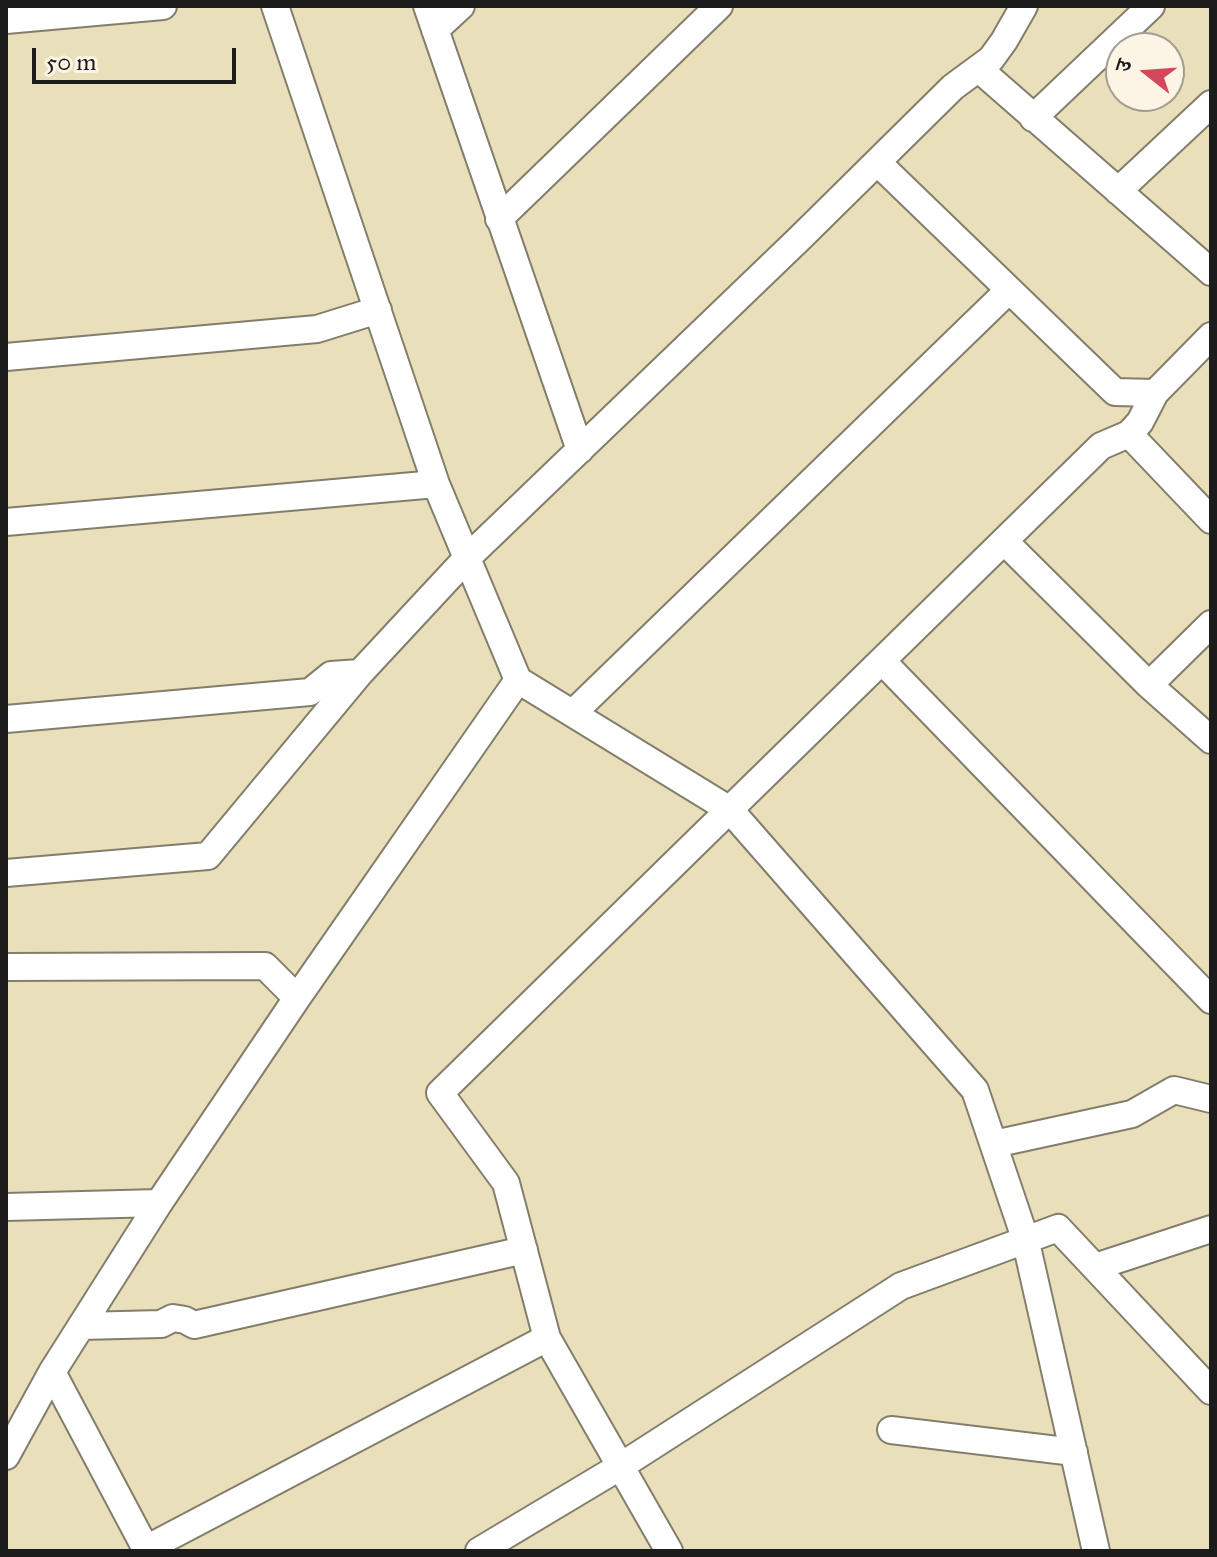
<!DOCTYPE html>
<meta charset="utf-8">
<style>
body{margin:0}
#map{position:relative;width:1217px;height:1557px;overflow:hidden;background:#e9dfba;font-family:"IM FELL Great Primer","Noto Serif Devanagari",serif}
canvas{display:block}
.frame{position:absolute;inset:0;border:8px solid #1c1c1c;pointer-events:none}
.north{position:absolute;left:1105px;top:32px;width:80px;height:80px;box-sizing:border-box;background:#fcf5e5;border:2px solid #a29e95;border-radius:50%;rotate:287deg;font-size:22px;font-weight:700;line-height:32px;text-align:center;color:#1c1c1c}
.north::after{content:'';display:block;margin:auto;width:28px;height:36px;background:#d1495b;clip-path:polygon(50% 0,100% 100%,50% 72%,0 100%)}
.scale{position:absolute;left:32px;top:48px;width:204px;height:36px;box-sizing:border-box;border:4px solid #1c1c1c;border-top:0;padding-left:10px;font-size:24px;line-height:28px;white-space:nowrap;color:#1c1c1c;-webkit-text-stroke:6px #fcf5e5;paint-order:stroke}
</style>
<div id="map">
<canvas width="1217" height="1557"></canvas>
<div class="frame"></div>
<div class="north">उ</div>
<div class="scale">50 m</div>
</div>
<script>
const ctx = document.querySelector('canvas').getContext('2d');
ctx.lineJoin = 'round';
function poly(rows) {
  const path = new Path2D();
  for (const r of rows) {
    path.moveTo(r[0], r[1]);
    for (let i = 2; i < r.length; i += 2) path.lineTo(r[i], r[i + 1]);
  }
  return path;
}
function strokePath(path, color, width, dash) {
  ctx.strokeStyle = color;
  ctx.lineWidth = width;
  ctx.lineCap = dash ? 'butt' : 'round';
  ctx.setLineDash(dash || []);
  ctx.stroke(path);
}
const minor = poly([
 [275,6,436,484,518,680,730,810,975,1090,1025,1238,1096,1551],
 [427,6,580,450],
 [6,20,163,6],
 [435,30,461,6],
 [979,69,1211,272],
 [1033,118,1151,6],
 [877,162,1115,392,1155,393],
 [1118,191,1211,104],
 [499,219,719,6],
 [6,357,317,329,378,310],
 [1129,434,1211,520],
 [6,522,436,484],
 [1004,541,1149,685,1211,740],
 [882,661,1211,1000],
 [1149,685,1211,624],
 [573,713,1009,290],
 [6,719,310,692,331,675,360,673,466,559,799,239,953,87,991,59,1004,41,1024,6],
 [6,873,208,856,360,673],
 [6,967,265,966,297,998],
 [994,1144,1132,1114,1174,1090,1211,1099],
 [6,1207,159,1203],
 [1095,1267,1211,1229],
 [81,1326,161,1324,173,1318,185,1320,194,1325,524,1250],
 [52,1372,147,1551],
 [891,1430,1074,1452],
 [6,1456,52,1372,159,1203,297,998,518,680],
 [146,1549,547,1338],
 [479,1551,621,1466,901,1286,1058,1228,1211,1391],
 [669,1551,547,1338,506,1183,440,1093,1101,446,1129,434,1140,422,1155,393,1211,336]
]);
strokePath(minor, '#827e6b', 30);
strokePath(minor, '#fff', 26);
</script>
